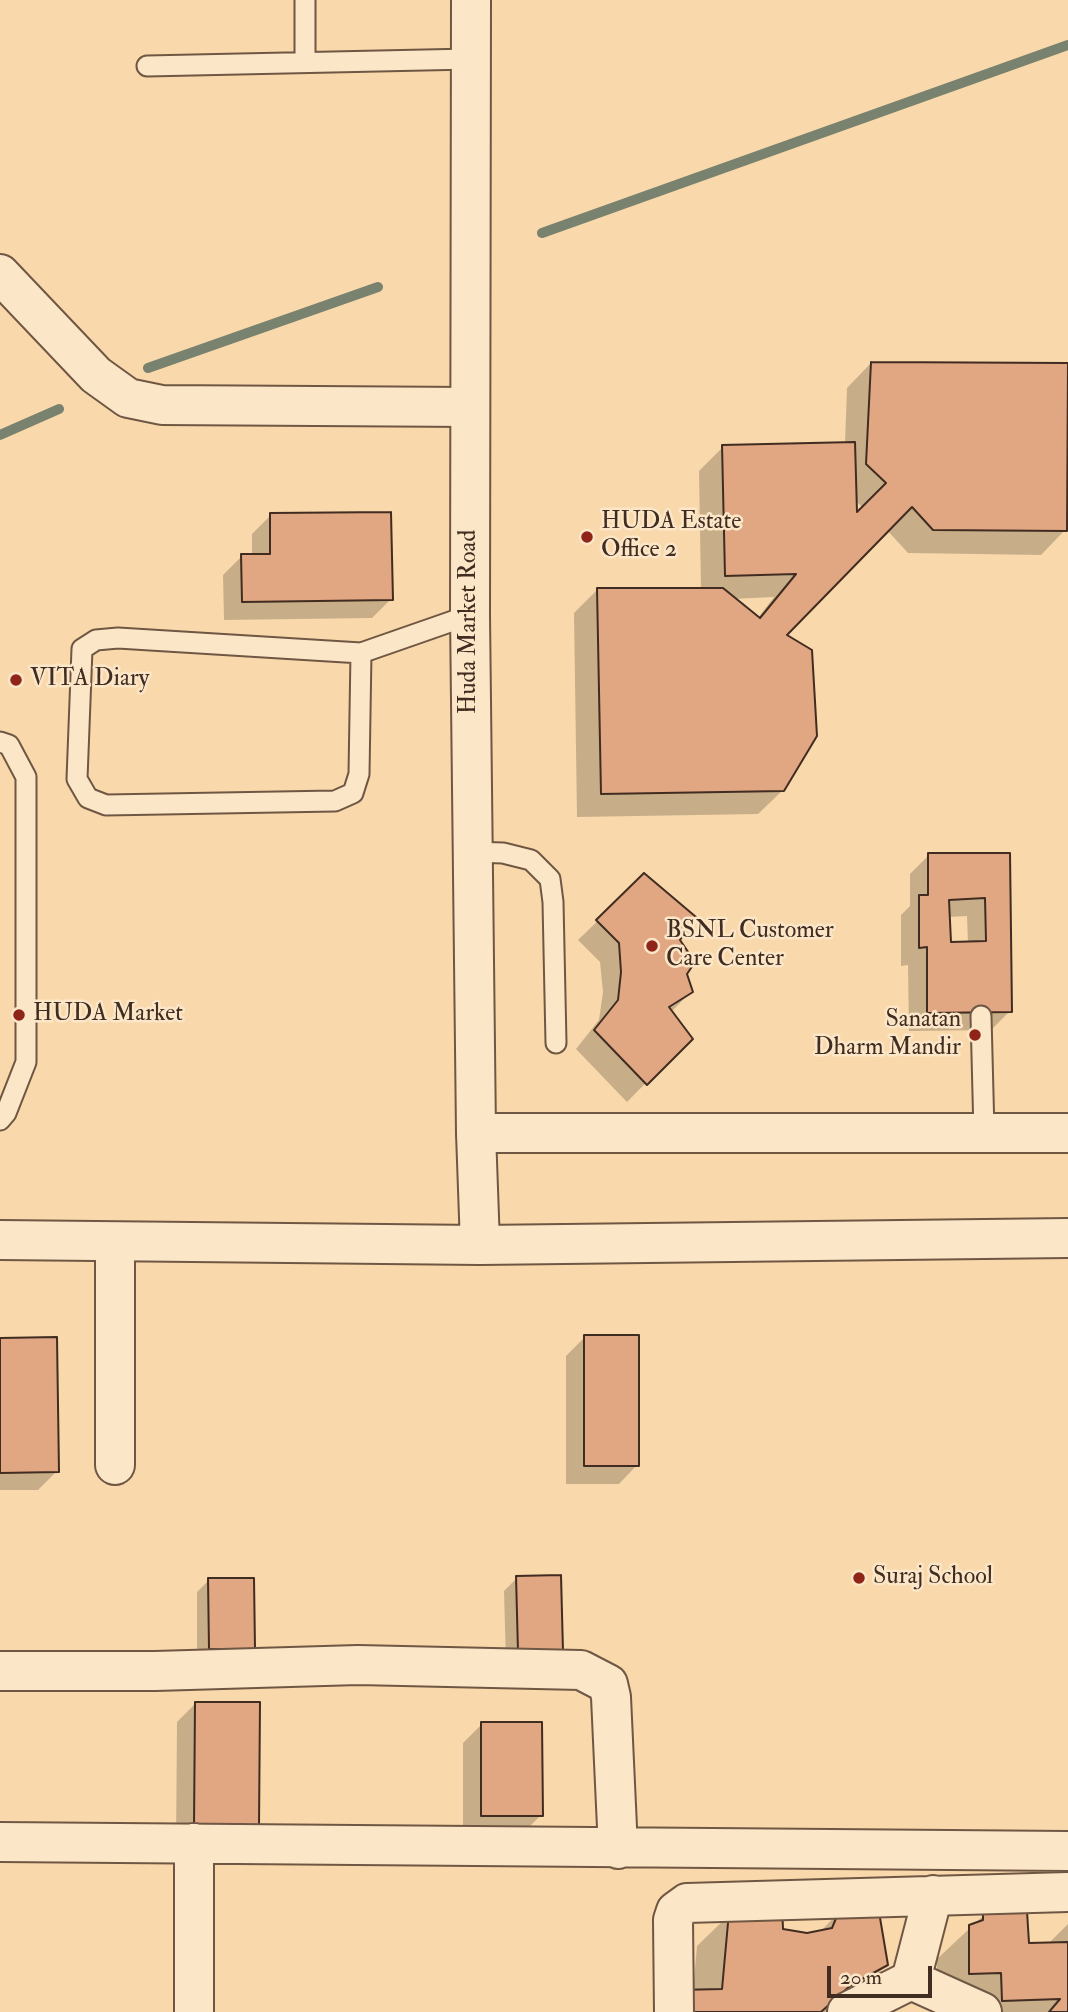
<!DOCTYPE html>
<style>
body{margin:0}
#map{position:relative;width:1068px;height:2012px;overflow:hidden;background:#f9d9ab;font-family:"IM FELL Double Pica",serif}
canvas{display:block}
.scale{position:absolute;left:827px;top:1966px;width:105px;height:32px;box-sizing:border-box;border:4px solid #412c21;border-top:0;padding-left:9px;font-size:21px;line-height:24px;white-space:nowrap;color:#412c21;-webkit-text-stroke:5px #fbe6c8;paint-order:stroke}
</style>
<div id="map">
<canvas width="1068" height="2012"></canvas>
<div class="scale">20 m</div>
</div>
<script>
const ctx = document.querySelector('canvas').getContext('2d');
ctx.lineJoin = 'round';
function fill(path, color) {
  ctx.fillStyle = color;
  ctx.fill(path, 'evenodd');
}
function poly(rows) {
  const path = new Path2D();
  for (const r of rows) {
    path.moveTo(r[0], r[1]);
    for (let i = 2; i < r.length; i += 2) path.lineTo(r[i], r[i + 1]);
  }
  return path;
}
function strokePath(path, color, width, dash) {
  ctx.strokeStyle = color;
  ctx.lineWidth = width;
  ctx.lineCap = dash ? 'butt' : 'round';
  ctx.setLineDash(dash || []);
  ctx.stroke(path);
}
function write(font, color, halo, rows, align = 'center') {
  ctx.font = font + ' "IM FELL Double Pica",serif';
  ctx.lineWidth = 5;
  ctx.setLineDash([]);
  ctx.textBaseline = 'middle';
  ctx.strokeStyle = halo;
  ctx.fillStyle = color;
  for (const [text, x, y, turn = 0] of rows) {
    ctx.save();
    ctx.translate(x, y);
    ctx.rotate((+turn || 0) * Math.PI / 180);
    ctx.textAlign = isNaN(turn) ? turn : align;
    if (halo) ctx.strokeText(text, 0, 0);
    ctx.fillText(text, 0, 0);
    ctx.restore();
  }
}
fill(poly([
 [871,363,1065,530,1041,555,908,553,887,530,784,635,783,790,758,814,577,817,574,613,598,589,701,590,699,471,723,447,845,444,847,388],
 [855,500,863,508,855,516],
 [774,597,758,618,733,599],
 [271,515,391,599,372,618,224,620,223,575,242,556,252,556,252,534],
 [1008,854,1010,1011,991,1030,909,1031,908,965,901,966,901,915,910,906,910,874,929,855],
 [967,916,968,943,949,944,948,917],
 [644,876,678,939,691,992,671,1012,690,1038,627,1102,576,1049,599,1020,603,992,600,962,578,940],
 [585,1337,637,1465,619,1484,566,1484,566,1356],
 [0,1340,57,1471,38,1490,0,1490],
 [517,1578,561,1650,506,1663,504,1591],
 [209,1580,253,1648,197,1661,197,1592],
 [195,1704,257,1827,176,1845,177,1722],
 [482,1724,541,1815,522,1834,463,1834,463,1743],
 [839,1912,886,1965,854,1997,826,2012,658,2012,693,1991,697,1946,730,1914,781,1930,807,1934,820,1932],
 [984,1915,1027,1944,1048,1944,1068,1924,1068,2012,970,2012,937,2005,937,1959]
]), '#0003');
strokePath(poly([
 [542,233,1068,45],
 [148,368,378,287],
 [0,435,59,409]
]), '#79826f', 10);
const building = poly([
 [871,362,1068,363,1067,531,933,530,912,507,787,635,812,650,817,736,784,791,601,794,597,588,723,588,760,618,796,574,725,576,722,445,855,442,857,512,886,483,866,464,871,362],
 [391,512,393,600,242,602,241,554,270,554,270,513,391,512],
 [928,853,1010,853,1012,1012,927,1013,927,947,919,948,919,895,928,895,928,853],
 [985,898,986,941,951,942,949,900,985,898],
 [644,873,696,917,680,940,695,962,687,974,693,992,669,1007,693,1039,647,1085,594,1030,618,1000,621,972,619,943,596,920,644,873],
 [584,1335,639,1335,639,1466,584,1466,584,1335],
 [57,1337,59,1472,0,1473,0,1338,57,1337],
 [561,1575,563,1651,518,1652,516,1576,561,1575],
 [208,1578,254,1578,255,1649,209,1649,208,1578],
 [195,1702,260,1702,259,1827,194,1827,195,1702],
 [481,1722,542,1722,543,1816,481,1816,481,1722],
 [782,1905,783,1929,807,1933,832,1928,839,1911,878,1906,888,1965,851,1985,821,2012,679,2012,678,1990,722,1989,729,1912,782,1905],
 [1027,1911,1029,1943,1068,1942,1068,2012,1049,2012,1060,1999,1002,2001,1001,1973,969,1974,969,1925,983,1920,983,1913,1027,1911]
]);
fill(building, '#e1a682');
strokePath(building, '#412c21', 2);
const service = poly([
 [305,62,305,0],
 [147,66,471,59],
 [361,653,359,774,353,793,335,801,106,805,88,798,77,779,82,649,96,640,118,638,361,653,470,615],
 [0,742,9,745,26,777,26,1062,6,1113,0,1120],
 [472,852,503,853,531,860,550,879,553,902,556,1043],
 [981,1016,984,1133]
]);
const minor = poly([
 [0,274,96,375,128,398,162,405,470,407],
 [476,1133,1068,1133],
 [115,1465,115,1242],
 [0,1671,155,1671,358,1665,581,1670,608,1684,611,1697,618,1849],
 [0,1842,1068,1851],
 [911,1980,982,2012],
 [194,2012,194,1843],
 [674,2012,673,1920,676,1911,687,1903,1068,1892],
 [847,2012,911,1980,933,1895]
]);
const tertiary = poly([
 [471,0,470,615,476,1133,480,1245],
 [0,1240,480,1245,1068,1238]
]);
strokePath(service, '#6f5744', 23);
strokePath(minor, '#6f5744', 42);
strokePath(tertiary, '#6f5744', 42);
strokePath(service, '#fbe6c8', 19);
strokePath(minor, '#fbe6c8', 38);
strokePath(tertiary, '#fbe6c8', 38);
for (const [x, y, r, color] of [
 [587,537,7,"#8f2418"],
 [16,680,7,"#8f2418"],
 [652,946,7,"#8f2418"],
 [19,1015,7,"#8f2418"],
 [975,1035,7,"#8f2418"],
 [859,1578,7,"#8f2418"]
]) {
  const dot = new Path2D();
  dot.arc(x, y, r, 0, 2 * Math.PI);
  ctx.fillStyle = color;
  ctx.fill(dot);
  strokePath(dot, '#fbe6c8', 2.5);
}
write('24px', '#412c21', '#fbe6c8', [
 ["HUDA Estate",601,523],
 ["Office 2",601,551],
 ["VITA Diary",30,680],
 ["BSNL Customer",666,932],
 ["Care Center",666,960],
 ["HUDA Market",33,1015],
 ["Sanatan",961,1021,"right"],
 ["Dharm Mandir",961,1049,"right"],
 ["Suraj School",873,1578]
], 'left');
write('24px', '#412c21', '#fbe6c8', [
 ["Huda Market Road",470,622,-90]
]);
</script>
